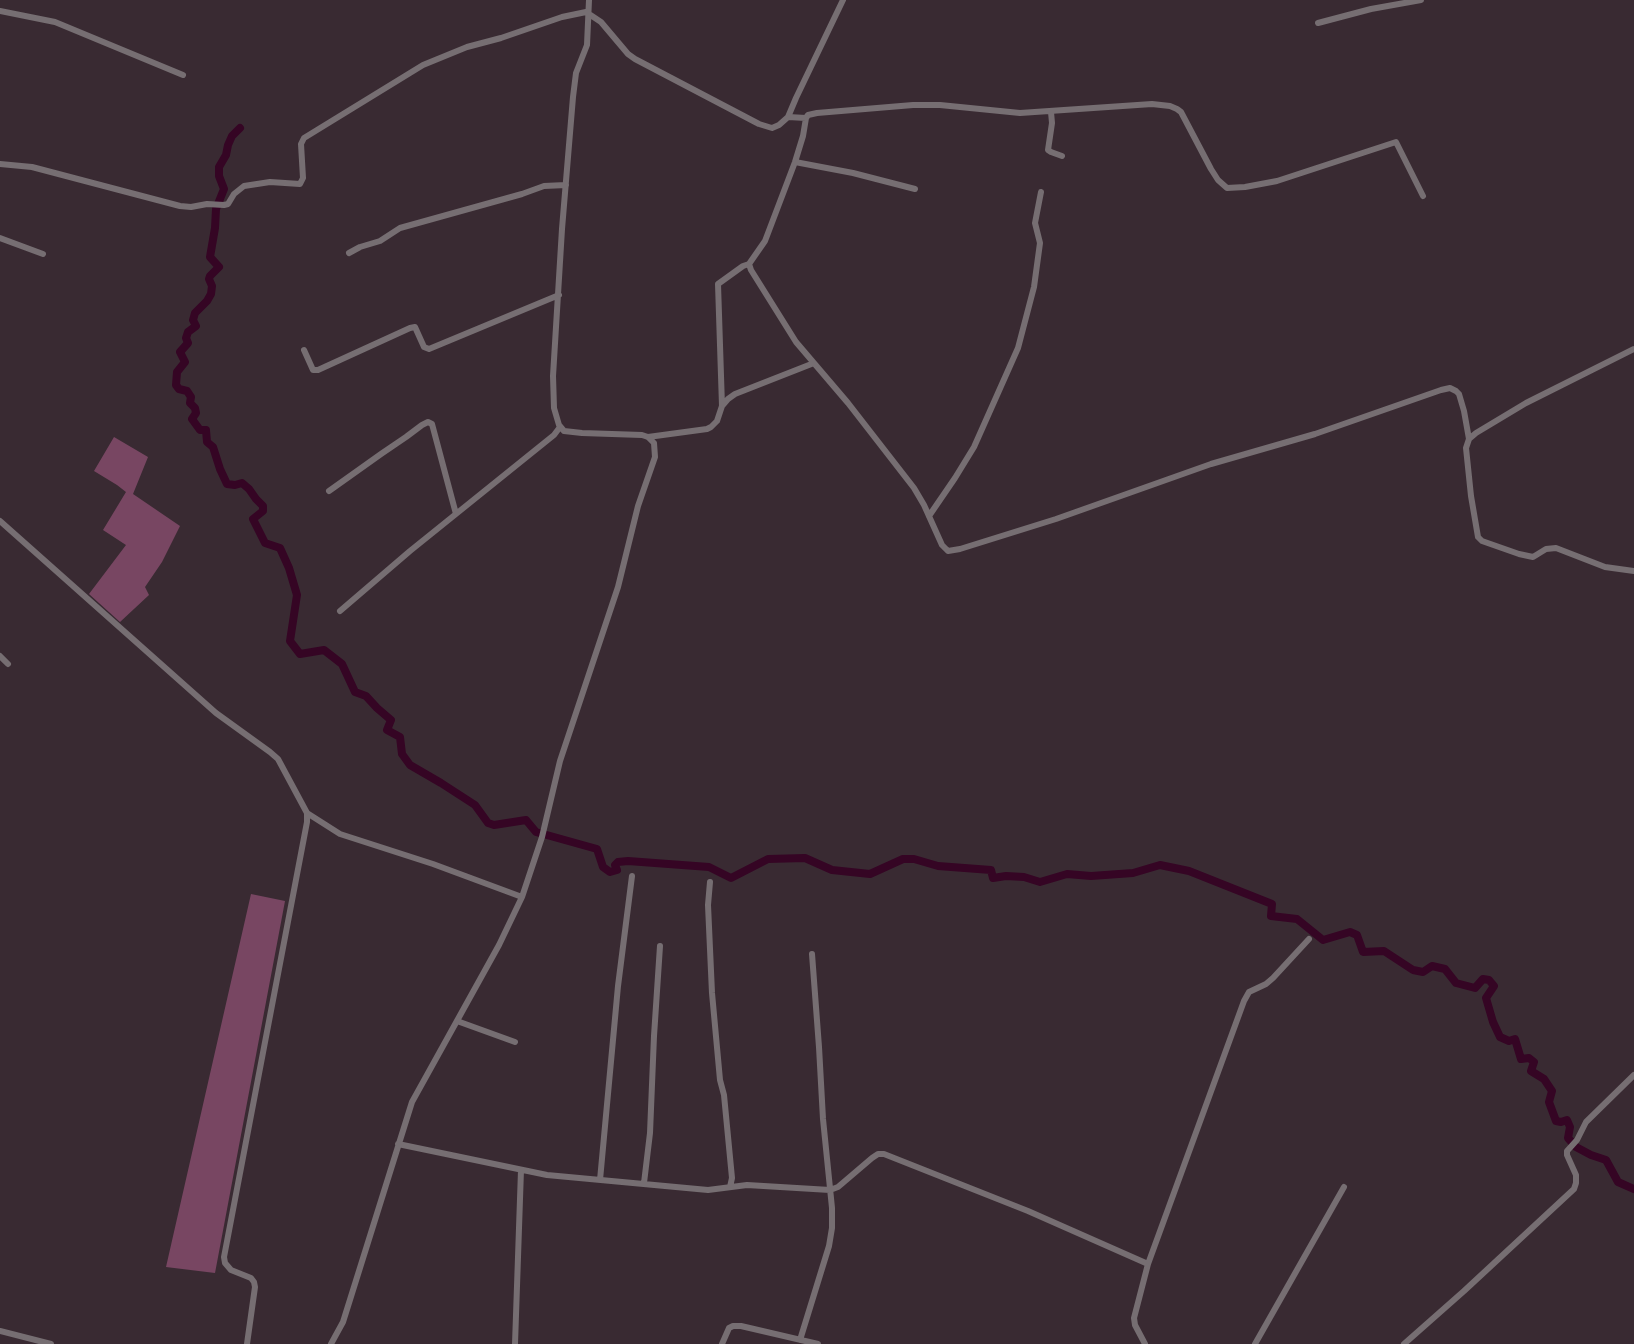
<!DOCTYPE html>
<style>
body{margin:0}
canvas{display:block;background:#392a32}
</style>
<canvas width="1634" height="1344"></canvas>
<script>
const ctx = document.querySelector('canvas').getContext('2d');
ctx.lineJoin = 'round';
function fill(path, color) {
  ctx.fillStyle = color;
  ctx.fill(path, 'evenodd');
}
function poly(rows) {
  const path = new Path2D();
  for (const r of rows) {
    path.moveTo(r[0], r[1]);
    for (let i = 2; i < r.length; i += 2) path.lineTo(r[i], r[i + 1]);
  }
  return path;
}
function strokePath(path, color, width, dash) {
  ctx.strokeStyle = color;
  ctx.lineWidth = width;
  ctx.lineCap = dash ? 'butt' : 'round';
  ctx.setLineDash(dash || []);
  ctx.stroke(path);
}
fill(poly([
 [114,437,148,457,133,494,180,526,162,562,145,587,149,595,120,622,89,594,126,545,103,530,126,492,117,485,94,471],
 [251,894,285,901,215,1273,166,1267]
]), '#784662');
strokePath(poly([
 [240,128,232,136,228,145,226,155,219,167,219,176,224,189,216,209,215,228,210,257,219,267,210,276,209,279,212,286,211,294,207,301,195,313,193,320,196,326,188,332,186,338,188,343,180,352,185,362,177,372,176,385,179,389,187,391,191,397,190,403,195,408,196,413,192,419,200,430,206,430,207,442,213,447,220,469,227,484,235,485,242,483,249,489,256,499,263,506,263,511,253,519,265,543,280,548,289,568,297,595,290,641,300,654,324,650,342,664,355,692,366,696,377,708,391,720,387,730,400,737,402,754,410,765,441,783,475,805,488,823,494,825,526,820,536,832,597,849,603,867,610,872,617,870,615,865,618,862,628,861,709,867,731,878,768,859,805,858,832,870,870,874,903,859,914,859,938,866,991,870,993,878,1006,876,1024,877,1040,882,1067,874,1091,876,1133,873,1160,865,1189,871,1272,904,1271,916,1297,919,1323,940,1350,932,1357,935,1363,952,1384,951,1413,970,1423,972,1432,966,1445,969,1456,983,1475,988,1483,979,1489,980,1494,986,1486,998,1493,1022,1500,1037,1509,1041,1515,1039,1521,1059,1529,1058,1534,1062,1531,1071,1544,1079,1552,1091,1549,1102,1556,1121,1561,1122,1567,1120,1570,1127,1568,1138,1576,1147,1591,1155,1606,1160,1618,1182,1634,1189]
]), '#350524', 8);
strokePath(poly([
 [0,11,55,22,183,75],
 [1318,23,1371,9,1421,0],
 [1051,112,1052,123,1048,150,1051,152,1062,156],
 [788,117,806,118,808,115,817,113,913,105,940,105,1020,113,1152,104,1170,106,1177,109,1181,112,1211,169,1218,180,1227,188,1245,187,1277,181,1396,142,1423,196],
 [795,162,853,173,915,189],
 [0,164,32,167,180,206,191,207,207,204,224,205,228,204,234,194,244,186,270,182,300,184,303,178,301,144,304,138,423,65,467,47,501,38,562,17,586,12,601,22,628,54,635,59,759,124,772,128,779,125,788,117,796,98,843,0],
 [0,238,43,254],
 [349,253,360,247,380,241,400,228,522,194,544,186,566,185],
 [749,264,765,241,795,162,803,136,806,118],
 [304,350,313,370,318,370,410,328,415,327,424,347,429,349,559,295],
 [722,406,728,399,735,394,814,363],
 [648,437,707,429,711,427,717,421,722,406,718,284,743,266,749,264,751,270,796,342,848,403,914,488,924,505,942,545,948,551,960,549,1056,519,1211,464,1315,434,1441,390,1450,388,1456,391,1459,394,1464,411,1469,439,1466,448,1471,496,1478,537,1482,541,1519,554,1533,557,1546,549,1556,548,1605,567,1634,571],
 [1469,439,1476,433,1526,403,1634,349],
 [329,491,381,454,406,437,422,425,428,422,432,424,456,514],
 [929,516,955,478,974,447,1018,348,1034,287,1040,243,1035,223,1041,192],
 [0,521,216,713,270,752,278,759,307,813,307,822,224,1257,225,1263,231,1270,251,1278,254,1282,255,1287,247,1344],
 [340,611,410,551,554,435,560,427],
 [0,656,8,664],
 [307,813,340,834,433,864,522,897],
 [710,882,708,905,712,993,720,1080,724,1095,732,1178,730,1187],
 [457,1021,515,1042],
 [398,1144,547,1175,708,1190,747,1185,830,1190,838,1187,872,1158,878,1154,884,1154,1028,1211,1148,1264],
 [600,1180,618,986,632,876],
 [644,1183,650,1133,654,1036,660,946],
 [0,1331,51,1344],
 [800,1340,829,1246,832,1228,832,1208,823,1119,819,1047,812,954],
 [331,1344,343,1322,412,1102,499,945,522,897,542,837,560,761,618,587,638,506,655,457,654,443,648,437,642,435,582,433,564,431,559,425,554,408,553,376,562,229,573,97,576,73,587,45,589,0],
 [515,1344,521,1170],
 [722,1344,729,1328,733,1326,741,1326,818,1344],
 [1145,1344,1135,1325,1134,1318,1148,1264,1244,1001,1249,992,1266,984,1273,978,1309,939],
 [1255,1344,1344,1187],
 [1404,1344,1464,1291,1574,1189,1576,1183,1576,1175,1567,1155,1567,1151,1577,1140,1586,1122,1634,1075]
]), '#766e72', 6);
</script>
